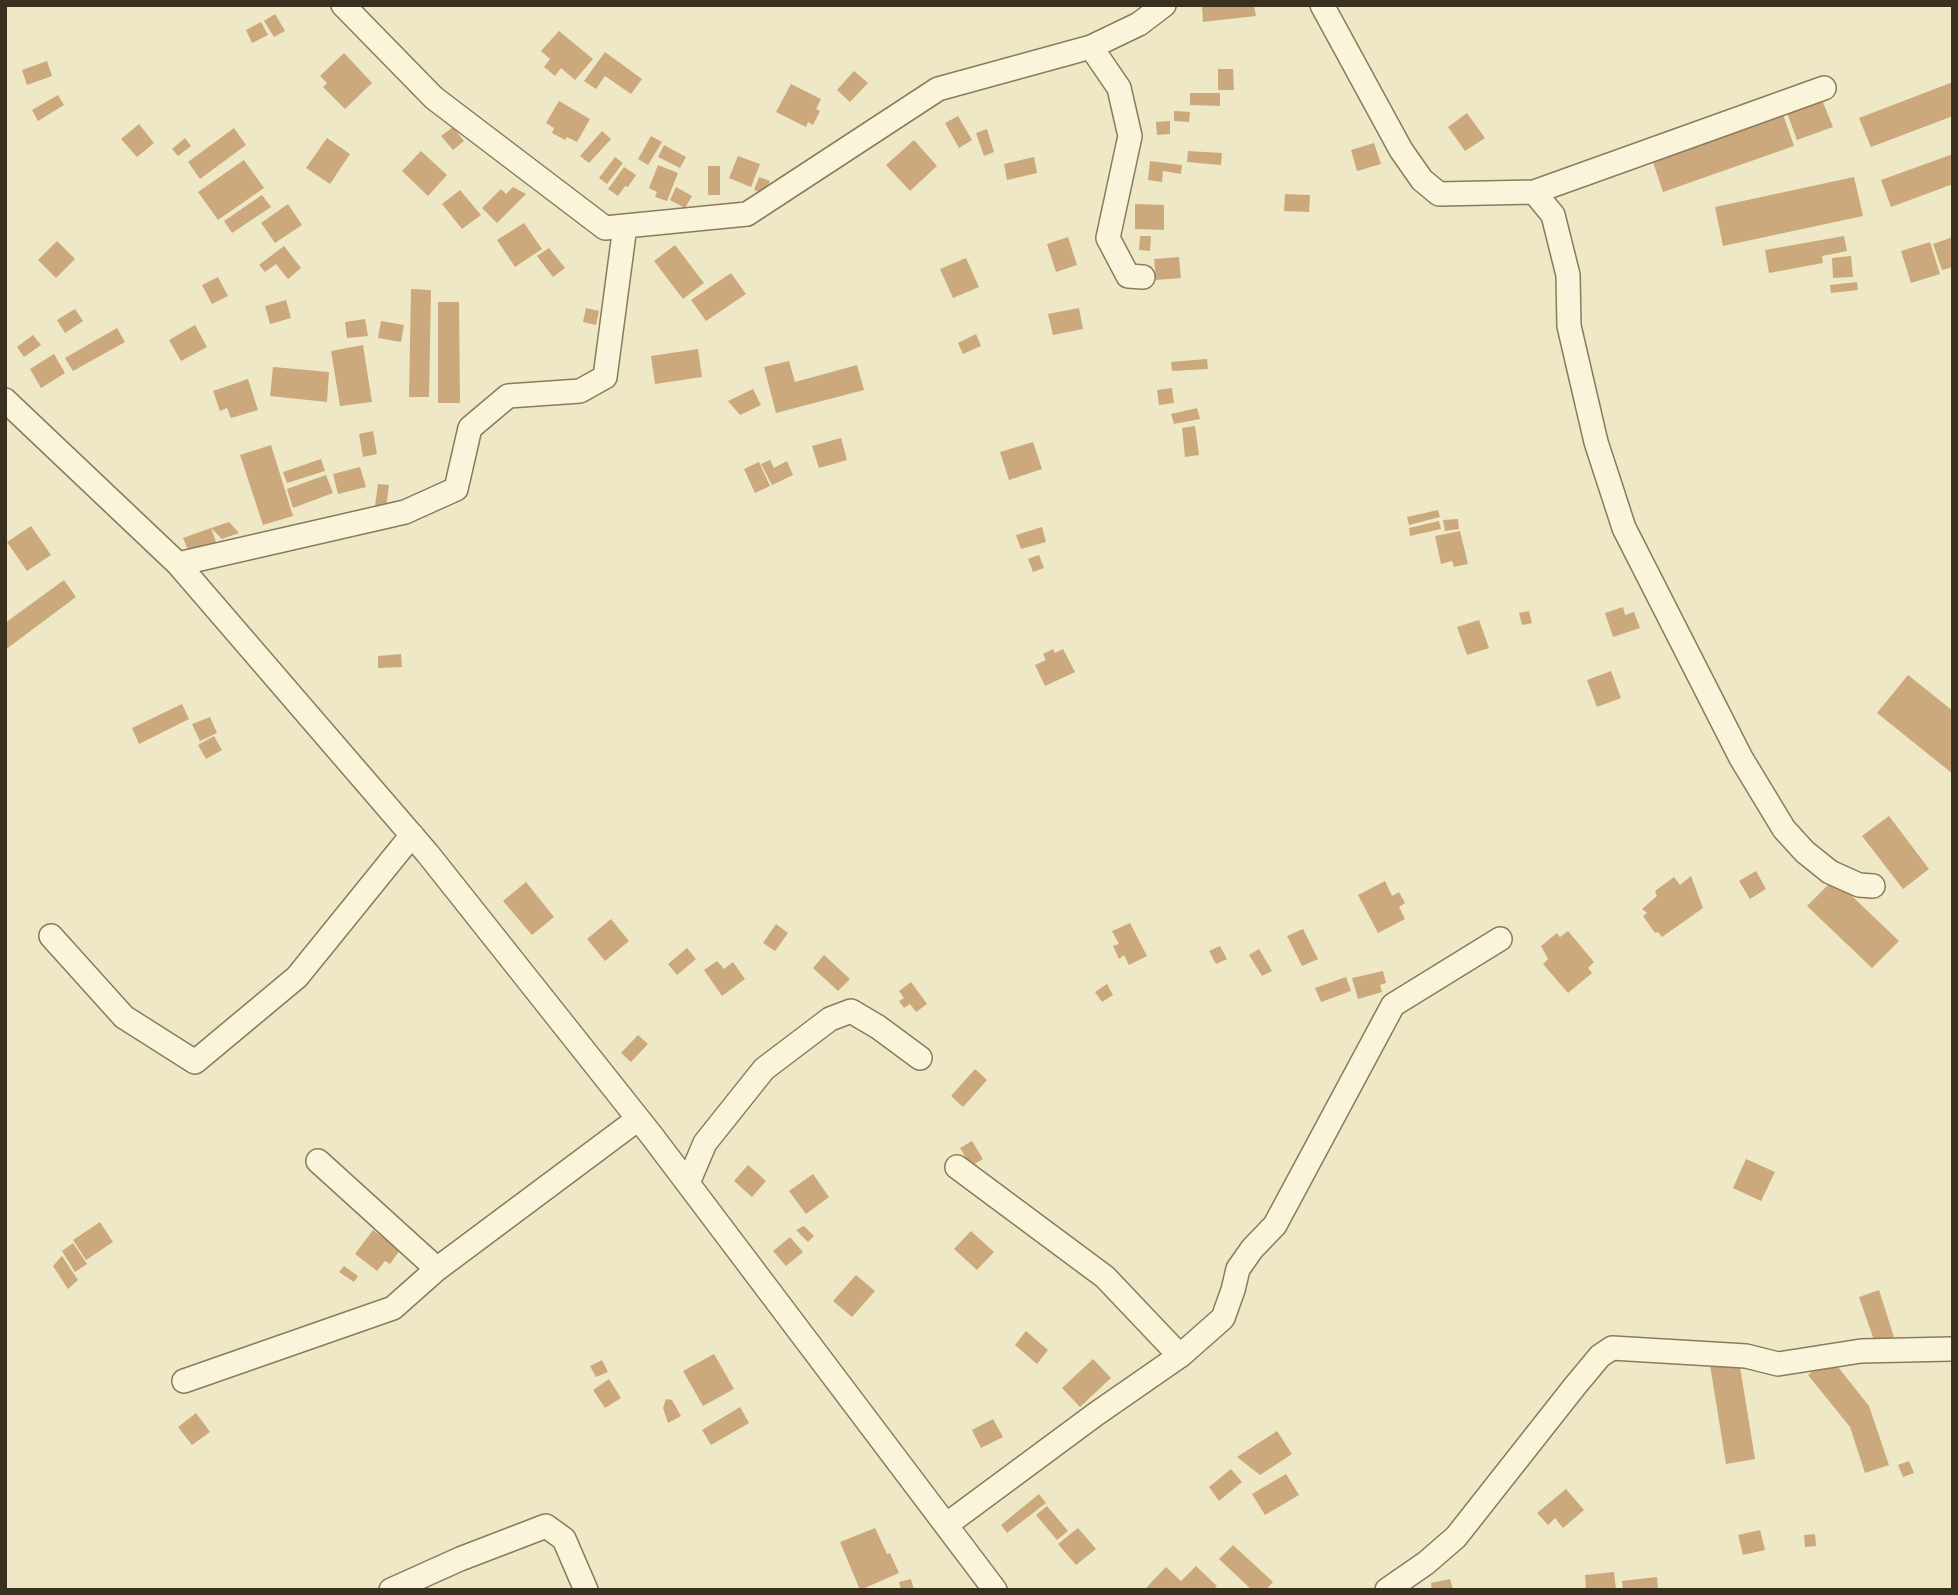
<!DOCTYPE html>
<style>
body{margin:0}
#map{position:relative;width:1958px;height:1595px;overflow:hidden;background:#eee8c6;font-family:"Times New Roman",serif}
canvas{display:block}
.frame{position:absolute;inset:0;border:7px solid #3a301f;pointer-events:none}
</style>
<div id="map">
<canvas width="1958" height="1595"></canvas>
<div class="frame"></div>
</div>
<script>
const ctx = document.querySelector('canvas').getContext('2d');
ctx.lineJoin = 'round';
function fill(path, color) {
  ctx.fillStyle = color;
  ctx.fill(path, 'evenodd');
}
function poly(rows) {
  const path = new Path2D();
  for (const r of rows) {
    path.moveTo(r[0], r[1]);
    for (let i = 2; i < r.length; i += 2) path.lineTo(r[i], r[i + 1]);
  }
  return path;
}
function strokePath(path, color, width, dash) {
  ctx.strokeStyle = color;
  ctx.lineWidth = width;
  ctx.lineCap = dash ? 'butt' : 'round';
  ctx.setLineDash(dash || []);
  ctx.stroke(path);
}
fill(poly([
 [1215,5,1254,5,1256,16,1203,22,1202,7],
 [275,14,285,31,274,37,264,21],
 [261,22,268,35,252,43,246,30],
 [559,31,593,59,575,80,561,68,555,76,544,67,550,59,541,51],
 [605,52,642,79,631,94,605,76,596,89,584,81],
 [344,53,372,83,345,109,323,87,327,83,320,76],
 [47,61,52,76,27,85,22,70],
 [1218,69,1233,69,1234,90,1218,90],
 [854,71,868,83,850,102,837,90],
 [1953,82,1953,116,1871,147,1859,118],
 [791,84,821,99,816,109,820,111,813,125,808,122,806,127,776,112],
 [1190,93,1220,93,1220,106,1190,105],
 [58,95,64,105,38,121,32,110],
 [1822,100,1833,127,1797,140,1787,113],
 [559,101,590,119,577,142,567,137,565,140,552,133,554,128,546,123],
 [1174,111,1190,112,1189,122,1174,121],
 [1467,113,1485,138,1465,151,1448,127],
 [1783,114,1794,146,1663,192,1652,159],
 [958,116,972,140,959,148,945,123],
 [1170,121,1170,134,1157,135,1156,122],
 [139,124,154,143,137,157,121,139],
 [453,127,464,141,453,150,441,136],
 [234,128,246,145,200,179,188,162],
 [987,129,994,152,984,156,976,133],
 [602,131,611,139,589,163,580,156],
 [651,136,662,142,648,165,638,159],
 [185,138,191,146,178,156,172,149],
 [327,138,350,154,330,184,306,168],
 [914,140,937,166,910,191,886,165],
 [1374,143,1381,164,1357,171,1351,150],
 [664,145,686,157,680,168,658,157],
 [421,151,447,175,428,196,402,171],
 [1188,151,1222,153,1221,165,1187,162],
 [1953,154,1953,184,1891,207,1881,180],
 [738,156,760,164,751,187,729,178],
 [615,157,623,163,607,184,599,178],
 [1034,157,1037,173,1007,180,1004,164],
 [244,160,264,188,218,220,198,192],
 [1150,161,1182,165,1181,174,1163,171,1162,182,1148,180],
 [658,165,678,173,667,201,655,197,657,192,649,188],
 [708,166,720,166,720,195,708,195],
 [624,167,636,175,628,187,625,186,618,196,608,189],
 [759,177,770,181,765,194,754,190],
 [1854,177,1863,216,1723,246,1715,207],
 [513,187,526,194,497,223,482,208,501,189,506,194],
 [676,187,692,196,685,208,670,200],
 [460,190,481,215,462,229,442,204],
 [1285,194,1310,195,1309,212,1284,211],
 [262,195,271,207,232,233,224,221],
 [288,204,302,225,275,243,261,223],
 [1135,204,1164,205,1164,230,1135,229],
 [524,223,542,249,515,267,497,240],
 [1140,236,1151,236,1150,251,1139,250],
 [1844,236,1847,251,1822,256,1823,263,1769,273,1765,250],
 [1068,237,1077,265,1056,272,1047,244],
 [1953,237,1953,267,1942,270,1933,244],
 [57,241,75,259,56,278,38,260],
 [1930,242,1940,274,1911,283,1901,251],
 [675,245,704,283,683,299,654,261],
 [284,246,301,268,288,279,276,264,265,272,259,265],
 [549,248,565,268,553,277,537,256],
 [1851,256,1853,277,1833,278,1832,258],
 [1179,257,1181,278,1156,280,1154,259],
 [966,258,979,287,953,298,940,269],
 [731,273,746,294,706,321,691,300],
 [218,277,228,296,212,304,202,285],
 [1857,282,1858,290,1831,293,1830,285],
 [411,289,431,290,429,397,409,397],
 [286,300,291,318,270,324,265,306],
 [438,302,459,302,460,403,438,403],
 [586,308,599,311,596,325,583,322],
 [1079,308,1083,329,1053,335,1048,314],
 [75,309,83,321,65,333,57,320],
 [365,319,368,336,347,338,345,322],
 [381,321,404,325,401,342,378,338],
 [195,325,207,347,181,361,169,340],
 [117,328,125,342,73,371,65,358],
 [976,334,981,346,963,354,958,343],
 [33,335,41,345,24,357,17,347],
 [363,345,372,402,340,406,331,351],
 [698,349,702,377,655,384,651,356],
 [54,354,65,373,41,388,30,369],
 [1207,359,1208,369,1172,371,1171,362],
 [789,361,795,382,857,365,864,390,776,413,764,367],
 [273,367,329,372,327,402,270,396],
 [248,379,258,410,231,418,227,408,220,411,213,391],
 [1172,388,1174,403,1159,405,1157,390],
 [753,389,761,405,740,415,728,401],
 [1197,408,1200,419,1174,424,1171,414],
 [1195,426,1199,455,1185,457,1182,428],
 [373,431,377,454,363,457,359,434],
 [841,438,847,460,819,468,812,446],
 [1033,442,1042,469,1009,480,1000,452],
 [271,445,293,516,263,525,240,455],
 [321,459,325,471,287,483,283,472],
 [770,460,774,468,787,461,793,475,772,485,761,464],
 [759,462,770,486,755,493,744,469],
 [360,467,366,487,338,494,333,474],
 [326,475,333,493,293,508,287,489],
 [378,484,389,485,386,508,375,506],
 [1438,510,1440,517,1409,525,1407,517],
 [1458,519,1459,529,1445,531,1443,520],
 [1439,521,1441,529,1410,536,1409,528],
 [229,522,239,533,222,539,211,528],
 [31,526,51,555,27,571,7,542],
 [1042,527,1046,542,1021,549,1016,535],
 [211,528,216,542,189,552,183,538],
 [1460,531,1468,564,1454,567,1452,561,1441,564,1435,536],
 [1039,555,1044,568,1033,572,1028,559],
 [64,580,76,597,5,650,5,623],
 [1623,607,1625,615,1634,612,1640,628,1613,637,1605,613],
 [1529,611,1532,623,1522,625,1519,613],
 [1479,620,1489,648,1467,655,1457,627],
 [1053,649,1055,653,1063,649,1075,672,1045,686,1035,665,1046,660,1043,654],
 [401,654,402,667,378,668,378,656],
 [1611,671,1621,698,1597,707,1587,680],
 [1908,675,1953,711,1953,774,1877,713],
 [182,704,189,719,139,744,132,728],
 [210,717,217,733,200,741,192,724],
 [214,736,222,750,206,759,198,745],
 [1889,816,1929,869,1903,889,1862,836],
 [1756,871,1766,889,1750,899,1739,881],
 [1691,876,1703,908,1662,937,1658,932,1655,933,1643,916,1647,913,1642,909,1657,896,1655,891,1674,877,1680,885],
 [1834,879,1899,941,1872,968,1807,906],
 [1385,881,1392,896,1399,892,1405,903,1399,907,1405,919,1378,933,1358,895],
 [526,882,554,917,532,935,503,901],
 [611,919,629,941,605,961,587,939],
 [1130,923,1147,956,1129,965,1124,955,1119,959,1113,946,1119,944,1112,931],
 [776,924,788,933,775,951,763,943],
 [1303,929,1318,959,1302,966,1287,936],
 [1568,931,1594,962,1588,968,1592,973,1568,993,1543,964,1548,959,1541,946,1557,933,1560,937],
 [1220,946,1227,959,1216,964,1209,951],
 [687,948,696,959,677,975,668,964],
 [1259,949,1272,971,1262,976,1249,955],
 [824,955,850,979,838,991,813,968],
 [717,961,724,969,733,962,745,979,722,996,704,970],
 [1383,971,1386,983,1380,985,1382,992,1358,999,1352,978],
 [1346,977,1351,991,1321,1002,1315,988],
 [911,982,927,1004,916,1012,910,1004,904,1008,899,1001,904,998,899,991],
 [1107,984,1113,995,1102,1002,1095,992],
 [638,1035,648,1044,631,1062,621,1053],
 [975,1069,987,1080,963,1107,951,1096],
 [972,1141,983,1159,971,1166,960,1148],
 [1746,1159,1775,1172,1761,1201,1733,1188],
 [748,1165,766,1181,752,1197,734,1181],
 [813,1174,829,1197,806,1214,789,1191],
 [100,1222,113,1242,86,1260,73,1240],
 [804,1226,814,1236,808,1242,796,1230],
 [373,1230,400,1250,390,1264,385,1261,377,1271,355,1254],
 [971,1231,994,1252,977,1270,954,1249],
 [790,1237,803,1252,786,1266,773,1251],
 [73,1243,87,1264,75,1272,62,1251],
 [62,1256,78,1280,68,1289,53,1266],
 [344,1266,358,1276,354,1282,339,1272],
 [856,1275,875,1291,852,1317,833,1301],
 [1879,1290,1894,1337,1875,1343,1859,1297],
 [1026,1331,1048,1350,1037,1364,1015,1345],
 [714,1354,734,1389,703,1406,683,1371],
 [1830,1357,1869,1406,1889,1465,1865,1473,1850,1427,1808,1375],
 [1093,1359,1111,1378,1080,1407,1062,1388],
 [602,1360,608,1372,596,1377,590,1366],
 [1739,1361,1755,1459,1726,1464,1710,1365],
 [609,1379,621,1398,605,1408,593,1390],
 [666,1399,672,1400,681,1416,668,1423,663,1408],
 [740,1407,749,1423,711,1445,702,1430],
 [196,1413,210,1432,192,1445,178,1427],
 [993,1419,1003,1437,981,1448,972,1430],
 [1277,1431,1292,1454,1260,1475,1237,1457],
 [1909,1461,1914,1473,1903,1477,1898,1465],
 [1231,1469,1242,1482,1219,1501,1209,1487],
 [1286,1474,1299,1495,1265,1515,1252,1494],
 [1566,1489,1584,1510,1563,1528,1555,1518,1548,1525,1537,1513],
 [1039,1494,1046,1503,1007,1533,1001,1525],
 [1047,1506,1068,1531,1057,1540,1036,1515],
 [875,1528,887,1554,890,1553,899,1573,860,1590,840,1542],
 [1078,1528,1096,1549,1076,1565,1058,1544],
 [1760,1530,1765,1550,1743,1555,1738,1535],
 [1815,1534,1816,1546,1805,1547,1804,1535],
 [1233,1545,1273,1582,1266,1590,1252,1590,1219,1559],
 [1196,1566,1217,1586,1213,1590,1144,1590,1166,1567,1181,1581],
 [1614,1572,1616,1590,1586,1590,1585,1575],
 [1657,1577,1658,1590,1623,1590,1622,1581],
 [911,1579,914,1590,901,1590,899,1582],
 [1450,1579,1453,1590,1432,1590,1431,1583]
]), '#cca97c');
const street = poly([
 [343,5,434,98,605,228,747,214,938,89,1091,47,1139,24,1164,5],
 [1322,5,1401,150,1422,180,1439,194,1534,192,1553,215,1568,275,1569,326,1596,442,1624,528,1741,758,1784,829,1805,852,1830,872,1859,885,1873,886],
 [1091,47,1119,88,1130,136,1108,238,1128,276,1143,277],
 [1534,192,1824,88],
 [5,400,178,564,428,854,652,1136,995,1590],
 [178,564,405,512,456,489,470,428,508,396,580,391,605,377,625,226],
 [51,936,124,1017,195,1062,297,977,412,835],
 [318,1161,437,1269],
 [957,1167,1105,1277,1180,1356],
 [688,1183,705,1143,764,1069,830,1019,851,1011,878,1027,920,1058],
 [184,1381,393,1308,437,1269,638,1119],
 [946,1525,1096,1414,1181,1355,1223,1318,1233,1290,1238,1269,1252,1249,1275,1225,1393,1005,1500,939],
 [391,1590,460,1559,546,1526,564,1539,586,1590],
 [1387,1590,1426,1563,1456,1537,1575,1386,1600,1356,1612,1348,1746,1356,1778,1364,1861,1351,1951,1349]
]);
strokePath(street, '#8a7b5c', 26);
strokePath(street, '#f9f4da', 23);
</script>
